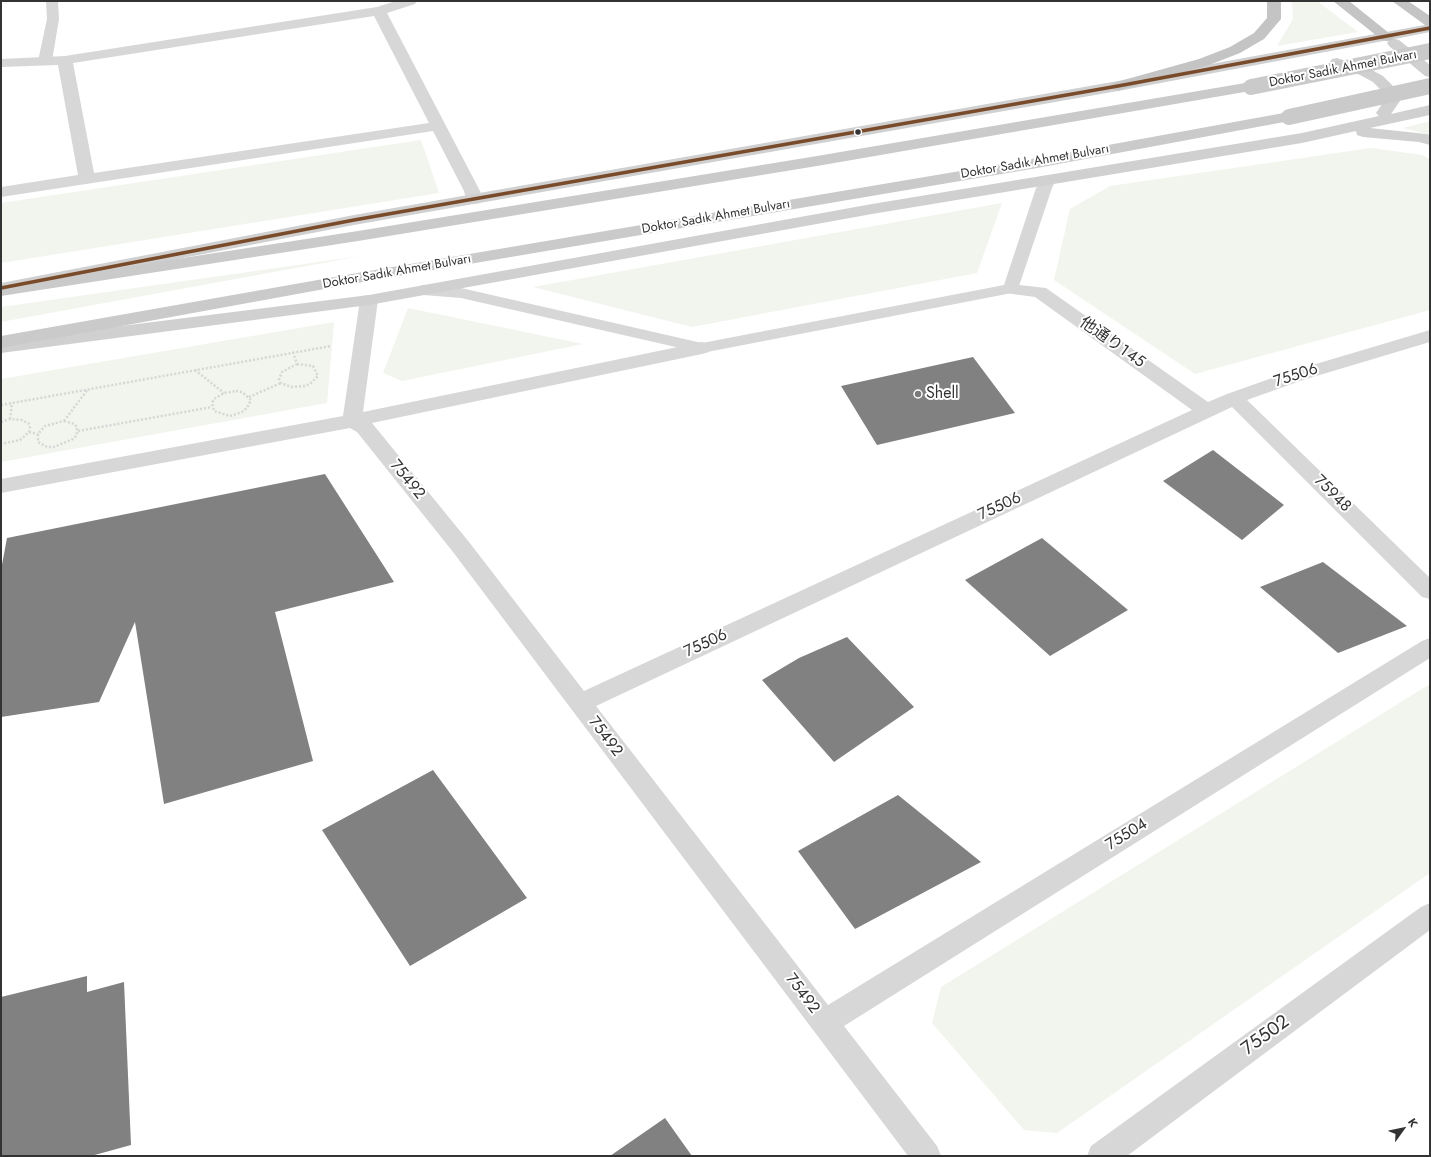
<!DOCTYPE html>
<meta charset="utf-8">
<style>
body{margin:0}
#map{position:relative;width:1431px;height:1157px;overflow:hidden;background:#fff;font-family:Jost,sans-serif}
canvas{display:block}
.frame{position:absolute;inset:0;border:2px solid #333;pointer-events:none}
.north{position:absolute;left:1383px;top:1109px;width:40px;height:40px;-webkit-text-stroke:3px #fff;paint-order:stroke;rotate:57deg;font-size:11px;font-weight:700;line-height:16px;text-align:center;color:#333}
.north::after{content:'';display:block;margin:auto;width:14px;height:18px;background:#333;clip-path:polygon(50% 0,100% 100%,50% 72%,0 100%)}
</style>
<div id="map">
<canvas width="1431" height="1157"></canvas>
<div class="frame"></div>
<div class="north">K</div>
</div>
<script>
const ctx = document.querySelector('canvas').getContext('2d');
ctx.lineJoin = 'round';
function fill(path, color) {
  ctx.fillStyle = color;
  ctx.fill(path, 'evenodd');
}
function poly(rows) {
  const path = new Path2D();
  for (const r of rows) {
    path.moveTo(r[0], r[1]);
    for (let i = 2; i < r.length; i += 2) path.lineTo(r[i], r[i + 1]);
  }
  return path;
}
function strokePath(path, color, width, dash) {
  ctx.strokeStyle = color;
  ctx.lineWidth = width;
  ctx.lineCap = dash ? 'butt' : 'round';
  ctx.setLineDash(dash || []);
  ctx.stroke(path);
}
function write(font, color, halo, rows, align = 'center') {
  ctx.font = font + ' Jost,"Noto Sans SC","Noto Sans JP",sans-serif';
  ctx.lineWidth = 4;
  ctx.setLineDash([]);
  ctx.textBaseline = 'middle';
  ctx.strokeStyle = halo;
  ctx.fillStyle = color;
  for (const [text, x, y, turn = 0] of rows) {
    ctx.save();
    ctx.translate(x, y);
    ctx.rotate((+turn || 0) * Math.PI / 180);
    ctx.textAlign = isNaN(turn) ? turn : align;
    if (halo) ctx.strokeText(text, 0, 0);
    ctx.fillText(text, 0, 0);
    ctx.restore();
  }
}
fill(poly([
 [1292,1,1317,1,1358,32,1277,46,1293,19],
 [1430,121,1430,135,1403,128],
 [421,140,439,193,1,263,1,203],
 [1371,148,1422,155,1430,159,1430,310,1195,374,1054,280,1070,209,1110,186],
 [1002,203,977,273,692,327,533,287],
 [361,256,1,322,1,307],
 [408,308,583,344,402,381,383,373],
 [334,322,327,403,1,462,1,379],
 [1430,684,1430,873,1057,1133,1024,1130,932,1023,941,987]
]), '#f1f5ed');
fill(poly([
 [973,357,1015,413,877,445,841,386],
 [1213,450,1284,505,1242,540,1163,481],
 [325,474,394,582,275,612,313,761,164,804,135,622,99,702,1,717,1,570,7,538],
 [1042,538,1128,610,1050,656,965,580],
 [1323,562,1407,626,1338,653,1260,587],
 [847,637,914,707,834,762,762,680,799,658],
 [433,770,527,898,410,966,322,830],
 [898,795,981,862,855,929,798,851],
 [87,976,87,992,124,982,131,1145,91,1156,1,1156,1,997],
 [665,1118,692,1156,610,1156]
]), '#818181');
strokePath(poly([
 [293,352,297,364],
 [297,364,313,366,318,376,310,384,304,386,291,387,281,383,279,379,282,372,297,364],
 [195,370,224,393],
 [236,391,242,392,251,400,247,408,242,412,230,416,214,411,212,403,214,399,224,393,236,391],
 [249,397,281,383],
 [1,405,331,346],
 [10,419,12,403],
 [64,421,74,424,77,427,77,435,73,439,54,447,47,447,38,442,38,434,45,426,64,421],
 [64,421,88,389],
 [1,422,10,419,22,420,29,424,30,428,29,432,20,440,1,444],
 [78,431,212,407],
 [29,432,38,434]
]), '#d6d6d6', 2.5, [2, 2]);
fill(poly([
 [46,1,58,1,59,19,52,61,50,64,45,65,40,64,38,61,47,19,46,1],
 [1049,176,1054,177,1056,180,1052,188,1017,292,702,353,461,298,423,295,417,293,415,290,417,287,423,285,461,288,702,343,1004,285,1036,188,1044,177,1049,176]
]), '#d7d7d7');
fill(poly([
 [396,1,417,1,415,4,387,13,480,191,482,199,480,203,474,204,468,203,466,199,464,191,433,131,1,197,1,187,78,175,58,65,1,67,1,59,65,56,377,7,396,1],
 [374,16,429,123,94,173,73,63,374,16],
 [1011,284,1046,288,1208,402,1227,394,1289,372,1430,330,1430,342,1303,380,1247,400,1430,578,1430,599,1422,597,1232,407,596,706,828,1005,1422,641,1430,638,1430,658,844,1026,937,1146,941,1156,908,1156,453,552,357,432,350,428,1,493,1,479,343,416,360,300,363,296,369,295,375,296,378,300,363,412,702,342,709,344,711,348,709,352,702,354,372,423,469,542,584,691,1192,410,1035,297,1005,293,1002,289,1005,285,1011,284],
 [1430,903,1430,930,1127,1156,1087,1156,1091,1146,1421,907,1430,903]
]), '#d7d7d7');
fill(poly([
 [1430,24,1430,32,1395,39,1399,40,1430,65,1430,77,1425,76,1389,46,1387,43,1389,40,1118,91,354,225,1,293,1,283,354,215,1118,81,1430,24],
 [1337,58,1370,69,1383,76,1394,87,1400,101,1391,114,1430,105,1430,115,1370,128,1426,134,1430,135,1430,145,1419,142,1363,137,1357,135,1356,131,1302,143,872,214,369,305,1,353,1,341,369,295,872,204,1302,133,1379,116,1376,113,1384,101,1382,91,1373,82,1360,75,1332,65,1330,62,1332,59,1337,58]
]), '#d0d0d0');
fill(poly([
 [1251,82,1256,84,1259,87,1256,90,817,166,358,241,1,296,1,286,358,231,817,156,1251,82],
 [1289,112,1295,114,1297,117,1295,120,1037,168,363,282,1,348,1,336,363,272,1037,158,1289,112]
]), '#cacaca');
fill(poly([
 [1267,1,1281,1,1281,19,1264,39,1240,53,1209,65,1123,89,1118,91,1113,89,1110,86,1113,83,1199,59,1230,47,1254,33,1267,18,1267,1],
 [1333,1,1349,1,1394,37,1392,40,1387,41,1382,40,1333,1],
 [1392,1,1408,1,1430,16,1430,26,1425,25,1392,1]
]), '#c4c4c4');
strokePath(poly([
 [1251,87,1430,51],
 [1289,117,1430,86]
]), '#cacaca', 16);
strokePath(poly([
 [1,288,354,220,1118,86,1430,28]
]), '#7a4b2a', 3.5);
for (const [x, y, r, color] of [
 [858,132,3.5,"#333"],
 [918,394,4,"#7a7a7a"]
]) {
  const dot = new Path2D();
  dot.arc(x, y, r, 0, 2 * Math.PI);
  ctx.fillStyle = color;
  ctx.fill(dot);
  strokePath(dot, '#fff', 1.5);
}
write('13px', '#333', '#fff', [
 ["Doktor Sadık Ahmet Bulvarı",1343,69,-11],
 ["Doktor Sadık Ahmet Bulvarı",1035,162,-10],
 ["Doktor Sadık Ahmet Bulvarı",716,217,-10],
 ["Doktor Sadık Ahmet Bulvarı",397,272,-10]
]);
write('16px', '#333', '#fff', [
 ["他通り１４５",1112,343,35],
 ["75506",1296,376,-18],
 ["75492",407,480,51],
 ["75948",1332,494,45],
 ["75506",1000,507,-25],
 ["75506",706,644,-25],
 ["75492",605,737,53],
 ["75504",1127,835,-32],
 ["75492",802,994,53]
]);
write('16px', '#333', '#fff', [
 ["Shell",926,394]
], 'left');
write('19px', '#333', '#fff', [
 ["75502",1266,1036,-36]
]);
</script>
